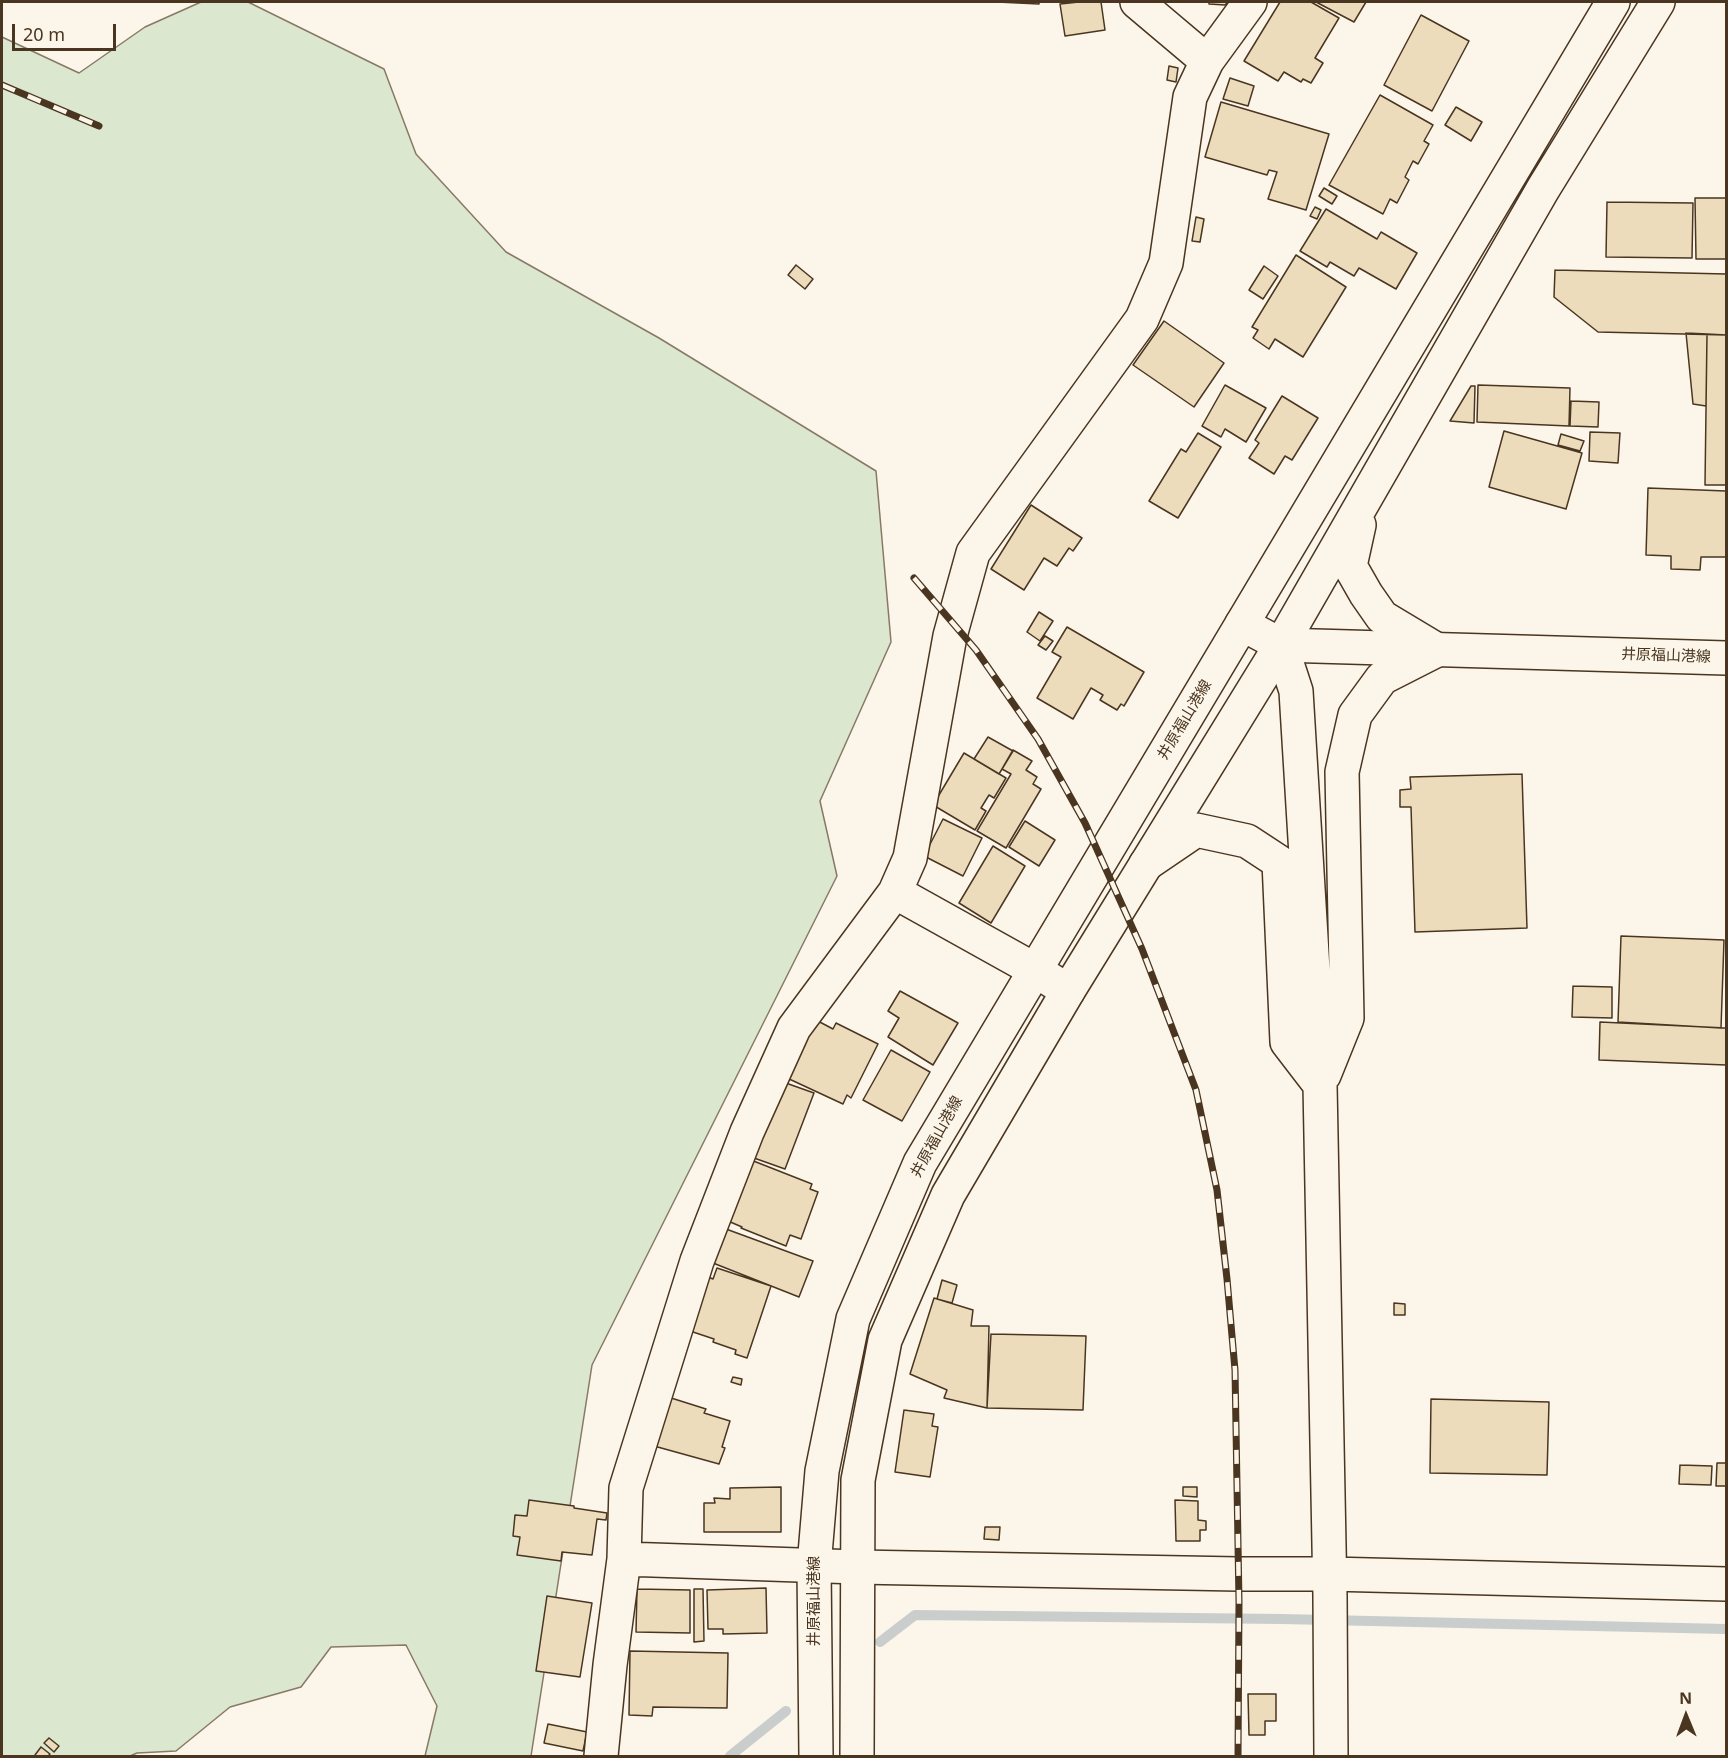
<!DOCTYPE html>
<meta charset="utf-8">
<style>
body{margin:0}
#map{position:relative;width:1728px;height:1758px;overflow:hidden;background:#fbf6e9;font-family:"Noto Sans",sans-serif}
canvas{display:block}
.frame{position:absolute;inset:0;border:3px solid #4a3520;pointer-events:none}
.north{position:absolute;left:1656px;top:1686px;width:60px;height:60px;-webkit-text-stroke:4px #fbf6e9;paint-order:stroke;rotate:359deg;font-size:16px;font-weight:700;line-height:24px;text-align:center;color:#4a3520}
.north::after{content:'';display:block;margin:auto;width:21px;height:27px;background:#4a3520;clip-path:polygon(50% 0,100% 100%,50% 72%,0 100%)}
.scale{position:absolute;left:12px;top:24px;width:104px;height:27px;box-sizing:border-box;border:3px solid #4a3520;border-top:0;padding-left:8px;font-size:18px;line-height:21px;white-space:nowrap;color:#4a3520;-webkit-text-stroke:4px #fbf6e9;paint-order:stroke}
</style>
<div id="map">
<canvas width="1728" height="1758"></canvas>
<div class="frame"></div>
<div class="north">N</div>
<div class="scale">20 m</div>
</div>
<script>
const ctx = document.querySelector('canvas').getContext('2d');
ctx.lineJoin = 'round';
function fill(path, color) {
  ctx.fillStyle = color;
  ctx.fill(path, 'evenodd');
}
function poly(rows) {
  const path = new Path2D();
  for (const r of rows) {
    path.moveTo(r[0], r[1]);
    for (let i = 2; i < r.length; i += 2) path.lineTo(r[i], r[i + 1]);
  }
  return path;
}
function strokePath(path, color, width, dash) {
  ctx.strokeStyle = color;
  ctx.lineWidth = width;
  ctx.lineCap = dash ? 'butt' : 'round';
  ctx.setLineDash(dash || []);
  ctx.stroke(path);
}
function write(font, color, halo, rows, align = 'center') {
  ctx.font = font + ' "Noto Sans","Noto Sans JP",sans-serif';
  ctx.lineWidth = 4.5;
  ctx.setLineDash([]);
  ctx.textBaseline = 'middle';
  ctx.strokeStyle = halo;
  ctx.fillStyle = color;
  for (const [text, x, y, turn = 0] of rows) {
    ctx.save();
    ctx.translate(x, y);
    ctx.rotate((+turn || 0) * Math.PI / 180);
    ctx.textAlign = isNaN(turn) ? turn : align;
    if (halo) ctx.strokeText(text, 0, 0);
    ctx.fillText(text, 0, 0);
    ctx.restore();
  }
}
const green = poly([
 [201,2,248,2,384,69,416,154,506,252,659,338,876,471,891,642,820,801,837,876,592,1365,531,1756,425,1756,437,1706,406,1645,331,1647,301,1687,230,1707,176,1751,137,1753,130,1756,2,1756,2,37,79,73,145,27,201,2]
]);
fill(green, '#dce7d0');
strokePath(green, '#887966', 1.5);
strokePath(poly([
 [880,1642,915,1615,1282,1619,1726,1629],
 [730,1756,786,1711]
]), '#c9cecd', 10);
const building = poly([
 [997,2,1039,2,1039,4,997,2],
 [1079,2,1101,2,1105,30,1065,36,1060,4,1079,2],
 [1209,2,1228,2,1225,5,1209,4,1209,2],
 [1280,2,1311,2,1339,18,1315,58,1323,63,1311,83,1303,79,1301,82,1284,72,1278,81,1244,61,1280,2],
 [1316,2,1366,2,1354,22,1316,2],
 [1421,15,1469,41,1432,111,1384,85,1421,15],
 [1169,66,1178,68,1176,82,1167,80,1169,66],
 [1230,78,1254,86,1248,106,1223,99,1230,78],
 [1380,95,1433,125,1424,141,1429,144,1418,164,1413,161,1405,177,1409,180,1397,203,1390,199,1383,214,1329,185,1380,95],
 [1221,102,1329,134,1306,210,1268,199,1277,172,1269,170,1267,175,1205,157,1221,102],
 [1456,107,1482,122,1471,141,1445,125,1456,107],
 [1324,188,1337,196,1332,204,1319,196,1324,188],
 [1695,198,1726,198,1726,259,1696,259,1695,198],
 [1607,202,1693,203,1692,258,1606,257,1607,202],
 [1315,207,1321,210,1317,219,1310,216,1315,207],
 [1326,209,1377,239,1381,232,1417,253,1396,289,1359,268,1354,276,1330,262,1327,267,1300,251,1326,209],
 [1196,217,1204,219,1200,242,1192,241,1196,217],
 [1296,255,1346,287,1303,357,1275,339,1269,349,1253,338,1258,330,1252,327,1296,255],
 [796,265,813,279,805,289,788,275,796,265],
 [1264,266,1278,276,1263,299,1249,290,1264,266],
 [1555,270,1726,274,1726,335,1598,332,1554,297,1555,270],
 [1164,321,1224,363,1194,407,1133,365,1164,321],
 [1686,333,1707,334,1706,406,1693,404,1686,333],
 [1707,334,1726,335,1726,485,1705,485,1707,334],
 [1225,385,1266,408,1246,442,1225,429,1221,437,1202,426,1225,385],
 [1478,385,1570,388,1569,426,1477,422,1478,385],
 [1471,386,1475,386,1474,423,1450,421,1471,386],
 [1282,396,1318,418,1292,460,1285,456,1274,474,1249,458,1259,443,1255,440,1282,396],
 [1571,401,1599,402,1598,427,1570,426,1571,401],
 [1504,431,1582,453,1566,509,1489,487,1504,431],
 [1590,432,1620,433,1618,463,1589,461,1590,432],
 [1198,433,1221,447,1178,518,1149,501,1181,449,1186,452,1198,433],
 [1561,434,1584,441,1580,451,1558,445,1561,434],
 [1648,488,1726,491,1726,557,1701,557,1700,570,1671,569,1671,556,1646,555,1648,488],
 [1031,505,1082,538,1073,551,1069,548,1057,566,1044,558,1024,590,991,569,1031,505],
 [1039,612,1053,621,1040,641,1027,632,1039,612],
 [1067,627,1144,672,1124,706,1121,704,1117,710,1100,700,1103,695,1091,688,1073,719,1037,698,1061,657,1052,652,1067,627],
 [1045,636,1053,641,1046,650,1038,645,1045,636],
 [988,737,1013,751,999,774,974,759,988,737],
 [1013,750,1032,761,1026,770,1037,777,1033,784,1041,789,1006,848,977,831,1011,774,1002,769,1013,750],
 [964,753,1006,778,994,798,989,795,981,808,986,811,975,830,933,805,964,753],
 [1522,774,1527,928,1415,932,1411,807,1400,807,1400,790,1411,789,1410,777,1522,774],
 [943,819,982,838,963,876,924,856,943,819],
 [1025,821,1055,840,1039,866,1009,847,1025,821],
 [993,846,1025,866,991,923,959,903,993,846],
 [1621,936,1724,940,1721,1028,1618,1022,1621,936],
 [1573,986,1612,987,1612,1018,1572,1017,1573,986],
 [900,991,958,1023,933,1065,888,1037,899,1018,888,1011,900,991],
 [816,1020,833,1029,836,1023,878,1044,851,1098,847,1095,843,1104,787,1078,816,1020],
 [1600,1022,1726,1028,1726,1065,1599,1060,1600,1022],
 [891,1050,930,1072,902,1121,863,1100,891,1050],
 [783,1082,814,1093,785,1169,754,1158,783,1082],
 [751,1160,812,1184,810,1189,818,1192,801,1239,790,1235,786,1246,741,1228,742,1227,728,1221,751,1160],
 [726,1229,813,1261,799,1297,713,1263,726,1229],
 [717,1268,771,1286,747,1358,735,1354,736,1350,713,1342,714,1339,690,1331,708,1277,713,1279,717,1268],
 [942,1280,957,1285,952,1303,937,1299,942,1280],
 [934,1298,973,1310,971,1326,989,1326,987,1408,944,1398,947,1390,910,1374,934,1298],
 [1394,1303,1405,1304,1405,1315,1394,1315,1394,1303],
 [991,1334,1086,1336,1083,1410,987,1408,991,1334],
 [733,1377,742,1379,741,1385,731,1382,733,1377],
 [668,1397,706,1409,704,1413,730,1421,722,1447,725,1448,719,1464,654,1446,668,1397],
 [1431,1399,1549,1402,1547,1475,1430,1473,1431,1399],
 [904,1410,934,1414,932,1426,938,1427,930,1477,895,1472,904,1410],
 [1717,1463,1726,1463,1726,1486,1716,1486,1717,1463],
 [1680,1465,1712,1466,1711,1485,1679,1484,1680,1465],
 [781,1487,781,1532,704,1532,704,1503,715,1503,714,1498,730,1499,730,1488,781,1487],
 [1183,1487,1197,1487,1197,1497,1183,1496,1183,1487],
 [529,1500,574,1506,574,1508,607,1513,606,1520,597,1519,592,1555,562,1552,561,1561,517,1555,520,1537,513,1536,515,1515,527,1516,529,1500],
 [1175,1500,1198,1501,1198,1520,1206,1521,1206,1530,1200,1530,1200,1541,1176,1541,1175,1500],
 [985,1527,1000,1527,999,1540,984,1539,985,1527],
 [766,1588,767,1633,723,1634,723,1629,708,1629,707,1590,766,1588],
 [637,1589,690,1590,690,1633,636,1632,637,1589],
 [694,1589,703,1589,704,1641,694,1642,694,1589],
 [547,1596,592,1603,580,1677,536,1671,547,1596],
 [630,1651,728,1653,727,1708,653,1707,652,1716,629,1715,630,1651],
 [1248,1694,1276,1694,1276,1721,1265,1721,1265,1735,1249,1735,1248,1694],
 [548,1724,587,1732,583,1751,544,1743,548,1724],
 [49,1738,59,1746,54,1752,44,1743,49,1738],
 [41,1747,50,1754,48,1756,36,1756,35,1755,41,1747]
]);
fill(building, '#ecdcbc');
strokePath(building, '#4a3520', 1.5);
const minor = poly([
 [1207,61,1250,2],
 [1359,525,1350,566,1366,594,1382,617,1437,650],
 [1242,624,1613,2],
 [1146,864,1196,830,1247,841,1279,862,1287,1042,1320,1085],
 [895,892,1035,970,1068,991],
 [1324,1075,1347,1018,1342,772,1355,715,1382,678,1437,650],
 [624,1559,857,1567,1238,1574,1330,1574,1726,1584],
 [601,1756,610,1665,624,1559,626,1488,697,1261,747,1132,794,1028,895,892,910,858,950,636,973,553,1142,319,1166,263,1190,97,1207,61,1137,2],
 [1331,1756,1330,1596,1320,1085,1296,691,1281,645,1543,189,1658,2]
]);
const major = poly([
 [816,1756,814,1566,822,1471,853,1319,920,1163,1242,624,1281,645,1726,658],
 [857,1756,858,1480,885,1340,948,1195,1068,991,1281,645]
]);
strokePath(minor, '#4a3520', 36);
strokePath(major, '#4a3520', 36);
strokePath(minor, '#fbf6e9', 33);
strokePath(major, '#fbf6e9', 33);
const rail = poly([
 [2,85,99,126],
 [914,578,976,650,1038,739,1085,823,1142,949,1196,1090,1217,1190,1227,1279,1235,1370,1239,1602,1238,1756]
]);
strokePath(rail, '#4a3520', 7);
strokePath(rail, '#fbf6e9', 4.5, [14]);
write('15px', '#4a3520', '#fbf6e9', [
 ["井原福山港線",1666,656,2],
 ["井原福山港線",1185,720,-59],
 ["井原福山港線",937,1137,-61],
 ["井原福山港線",815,1601,-90]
]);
</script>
